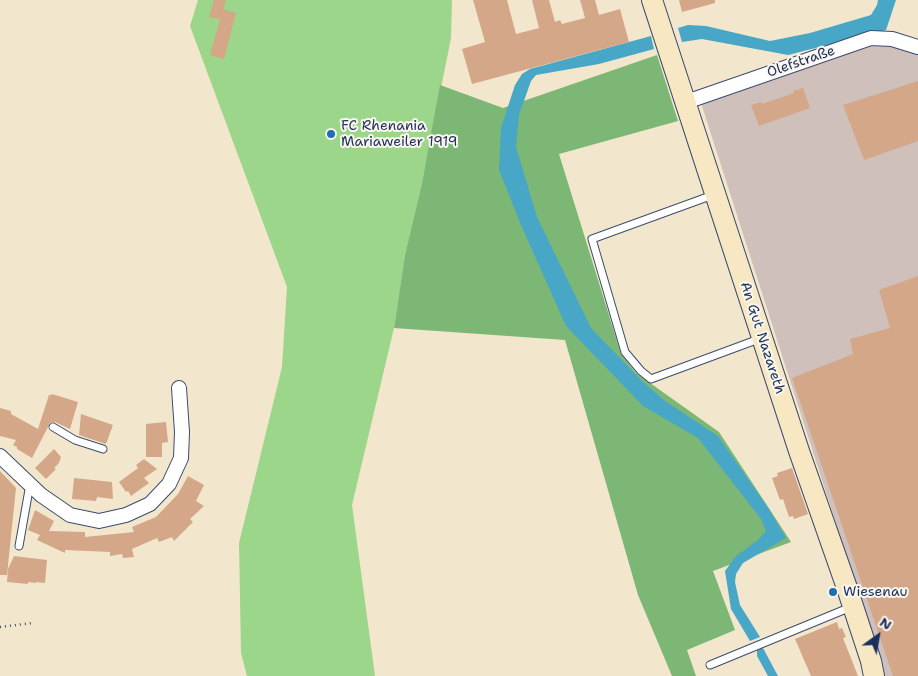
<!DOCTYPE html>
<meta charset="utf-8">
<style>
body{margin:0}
#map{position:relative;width:918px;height:676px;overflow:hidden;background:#f2e7cc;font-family:"Shantell Sans",sans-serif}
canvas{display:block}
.north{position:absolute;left:853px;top:611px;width:50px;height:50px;-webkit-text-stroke:4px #fbf7ec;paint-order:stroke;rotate:32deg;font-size:14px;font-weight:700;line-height:20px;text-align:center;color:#1b2f5e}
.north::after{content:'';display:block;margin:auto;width:18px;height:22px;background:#1b2f5e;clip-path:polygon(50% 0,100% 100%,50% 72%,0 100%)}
</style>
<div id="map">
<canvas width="918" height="676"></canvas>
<div class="north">N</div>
</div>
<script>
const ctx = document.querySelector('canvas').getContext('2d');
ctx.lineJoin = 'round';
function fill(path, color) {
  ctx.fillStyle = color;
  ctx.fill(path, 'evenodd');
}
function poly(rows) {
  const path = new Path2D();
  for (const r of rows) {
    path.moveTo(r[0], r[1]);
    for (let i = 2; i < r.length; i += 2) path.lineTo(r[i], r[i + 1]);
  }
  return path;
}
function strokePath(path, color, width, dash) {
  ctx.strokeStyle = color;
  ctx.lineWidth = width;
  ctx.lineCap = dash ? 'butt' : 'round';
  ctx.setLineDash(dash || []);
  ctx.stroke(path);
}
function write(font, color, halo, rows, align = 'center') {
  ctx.font = font + ' "Shantell Sans",sans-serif';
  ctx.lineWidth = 4;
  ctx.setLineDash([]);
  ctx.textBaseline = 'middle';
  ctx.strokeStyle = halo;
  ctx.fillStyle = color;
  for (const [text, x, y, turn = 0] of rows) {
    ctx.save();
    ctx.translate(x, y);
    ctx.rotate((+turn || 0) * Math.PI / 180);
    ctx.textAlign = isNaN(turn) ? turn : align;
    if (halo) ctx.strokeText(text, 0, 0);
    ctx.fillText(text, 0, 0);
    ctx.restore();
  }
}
fill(poly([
 [871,43,891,43,918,52,918,676,885,676,701,103]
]), '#d0c0bc');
fill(poly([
 [198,0,452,0,451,38,422,183,405,256,394,328,352,505,375,676,247,676,241,653,239,543,282,367,287,287,190,26]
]), '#9cd68a');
fill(poly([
 [657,55,678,121,559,154,621,354,636,373,719,432,791,542,713,571,735,630,687,650,696,676,672,676,638,595,565,340,394,328,405,255,422,183,440,85,503,108]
]), '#7db776');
fill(poly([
 [878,0,896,0,886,30,788,55,702,39,682,42,678,28,688,25,706,26,770,41,810,33,871,15,877,5],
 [651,36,654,49,599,64,536,75,531,81,519,115,516,147,537,217,591,328,643,382,665,401,718,436,769,509,786,538,743,563,736,574,735,582,740,605,760,637,750,641,731,609,725,571,736,556,758,540,766,531,761,519,698,438,643,406,566,326,521,225,499,170,501,128,515,85,522,74,530,69],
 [763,648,778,676,768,676,757,656,757,650]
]), '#48a7c7');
fill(poly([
 [214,0,226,0,223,9,236,13,224,59,210,55,220,19,209,17],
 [473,0,507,0,516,34,539,28,532,0,549,0,555,22,560,20,562,24,585,18,580,0,595,0,599,15,620,9,629,42,472,84,462,49,485,42],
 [679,0,715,0,715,3,682,12],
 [918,81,918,141,864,160,843,105],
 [803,88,810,108,759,126,751,105,761,102,762,104,794,93,793,91],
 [918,276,918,676,893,676,792,378,853,354,850,339,890,328,879,290],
 [52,394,78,402,70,429,55,422,50,423,32,458,17,449,17,447,13,445,16,440,0,436,0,408,11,411,11,414,38,429,49,395,51,395],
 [81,414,113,425,106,444,79,435],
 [166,422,168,442,162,443,162,457,146,457,146,424],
 [54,449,61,457,59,463,54,468,56,469,46,479,35,468],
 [144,459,157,469,144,478,149,483,131,496,128,491,126,492,119,482,138,468,136,465],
 [792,468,808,514,794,519,793,516,789,517,783,499,780,500,772,478,778,476,777,473],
 [0,471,16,488,7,575,0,575],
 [188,476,204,485,196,501,204,506,190,519,193,522,174,541,172,537,159,542,157,538,132,549,134,557,123,558,122,554,110,556,110,552,65,550,65,553,37,540,40,535,28,530,35,510,54,521,49,531,85,532,85,537,134,532,132,527,156,517,178,494],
 [74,478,112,482,113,499,97,497,96,501,72,499],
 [14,556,47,560,45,583,36,582,36,583,28,582,28,584,7,582,8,569],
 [837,622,839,629,842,628,846,637,843,638,858,676,811,676,795,639]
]), '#d4a788');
const service = poly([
 [713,195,592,239,625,352,641,371,651,379,759,339],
 [53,427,75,440,103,449],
 [19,546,30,484],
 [710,665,851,607]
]);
const minor = poly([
 [686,102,871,38,892,39,918,47],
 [0,456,41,495,70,515,99,521,126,515,150,504,169,484,181,458,182,432,179,388]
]);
const secondary = poly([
 [652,0,799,451,847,588,871,661,874,676]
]);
strokePath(service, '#3b4b6e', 9);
strokePath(minor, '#3b4b6e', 16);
strokePath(secondary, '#3b4b6e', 22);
strokePath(poly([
 [0,627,32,623]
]), '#3b4b6e', 2.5, [1, 4]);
strokePath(service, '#fff', 7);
strokePath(minor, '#fff', 14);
strokePath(secondary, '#f7e8c3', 20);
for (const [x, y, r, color] of [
 [331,134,5,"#1f6fb2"],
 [833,592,5,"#1f6fb2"]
]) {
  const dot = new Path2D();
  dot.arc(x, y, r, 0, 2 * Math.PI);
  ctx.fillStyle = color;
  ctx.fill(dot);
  strokePath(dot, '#fbf7ec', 2);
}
write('14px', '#1b2f5e', '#fbf7ec', [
 ["Olefstraße",801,62,-19],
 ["An Gut Nazareth",762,338,72]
]);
write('14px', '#1b2f5e', '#fbf7ec', [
 ["FC Rhenania",341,126],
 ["Mariaweiler 1919",341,142],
 ["Wiesenau",843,592]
], 'left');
</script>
